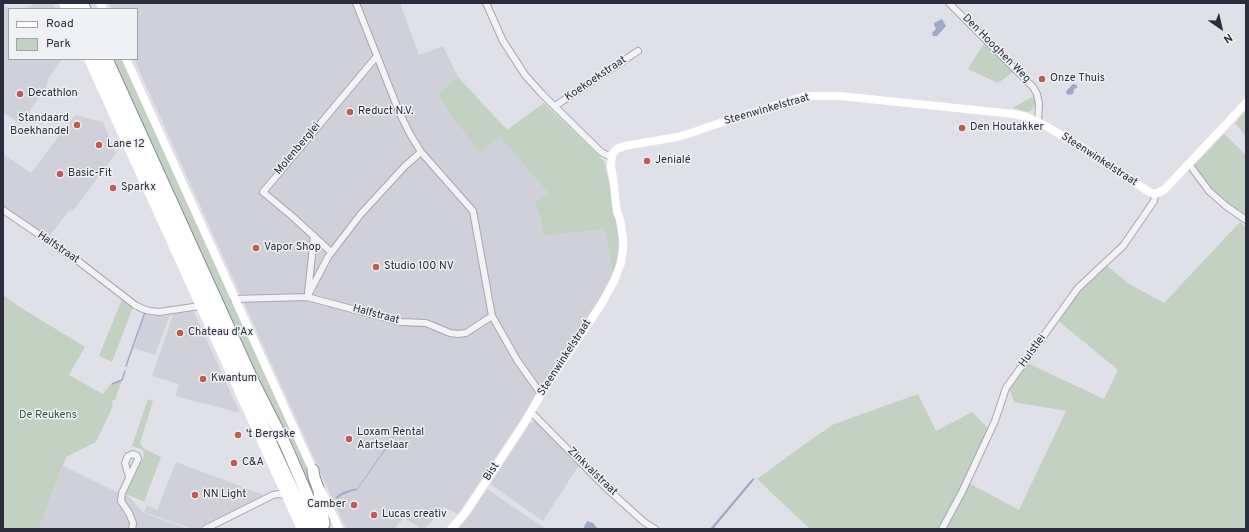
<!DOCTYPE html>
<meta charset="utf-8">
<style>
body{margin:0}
#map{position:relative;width:1249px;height:532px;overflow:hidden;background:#e0e1e8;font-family:Overpass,sans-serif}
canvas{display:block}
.frame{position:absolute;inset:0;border:4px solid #2b2d3d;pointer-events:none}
.legend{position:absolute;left:8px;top:8px;width:130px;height:52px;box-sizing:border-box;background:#f0f1f5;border:1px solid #a1a3ab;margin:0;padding:5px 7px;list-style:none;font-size:12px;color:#2b2d3d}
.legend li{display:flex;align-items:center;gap:8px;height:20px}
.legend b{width:20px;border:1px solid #a1a3ab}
.north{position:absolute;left:1201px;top:8px;width:40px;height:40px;-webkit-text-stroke:3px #f0f1f5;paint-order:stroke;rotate:146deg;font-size:11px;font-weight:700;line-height:16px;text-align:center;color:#2b2d3d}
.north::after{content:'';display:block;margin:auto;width:14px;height:18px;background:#2b2d3d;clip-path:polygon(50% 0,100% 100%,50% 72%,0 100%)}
</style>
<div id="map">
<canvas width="1249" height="532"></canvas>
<div class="frame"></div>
<ul class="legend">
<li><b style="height:5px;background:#fff"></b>Road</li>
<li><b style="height:11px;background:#c2d1c2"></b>Park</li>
</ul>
<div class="north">N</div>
</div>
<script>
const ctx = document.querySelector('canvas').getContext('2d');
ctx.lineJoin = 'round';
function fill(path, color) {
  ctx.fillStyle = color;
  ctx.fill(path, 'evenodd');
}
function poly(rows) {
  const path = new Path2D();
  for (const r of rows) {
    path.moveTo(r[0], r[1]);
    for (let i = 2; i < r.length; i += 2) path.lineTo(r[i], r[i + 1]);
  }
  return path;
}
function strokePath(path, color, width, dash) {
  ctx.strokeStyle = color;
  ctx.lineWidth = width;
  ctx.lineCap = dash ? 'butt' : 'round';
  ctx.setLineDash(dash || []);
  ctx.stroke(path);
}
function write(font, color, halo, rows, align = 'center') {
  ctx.font = font + ' Overpass,sans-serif';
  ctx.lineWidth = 3;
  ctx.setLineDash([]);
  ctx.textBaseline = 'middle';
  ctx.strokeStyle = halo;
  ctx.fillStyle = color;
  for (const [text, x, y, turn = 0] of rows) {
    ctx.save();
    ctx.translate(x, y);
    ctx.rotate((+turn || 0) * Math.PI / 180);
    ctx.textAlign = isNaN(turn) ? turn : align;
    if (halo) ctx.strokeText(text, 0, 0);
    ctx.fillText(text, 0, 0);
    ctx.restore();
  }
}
fill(poly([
 [37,3,53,3,56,9,22,9],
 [109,3,400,3,419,55,443,46,458,77,438,93,448,112,480,151,500,137,548,193,534,204,540,215,543,236,605,229,614,281,458,514,444,507,425,529,421,529,404,518,395,527,396,529,346,529,134,59,137,59,137,9,112,9],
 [3,5,10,9,9,9,9,59,62,59,48,79,46,88,20,124,3,112],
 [75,115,103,122,116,153,73,211,70,209,49,237,3,211,3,154,31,173],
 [193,310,240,413,175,396,179,384,152,376,173,314],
 [145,313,152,316,162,316,170,315,155,355,134,348],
 [536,421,579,465,543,521,490,484,530,423],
 [176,462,264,495,203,527,201,529,193,529,144,512,147,505,157,510],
 [63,466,123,495,126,494,144,513,189,529,39,529],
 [487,489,540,525,547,529,458,529,465,521]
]), '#cfd0d9');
fill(poly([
 [986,40,1016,70,998,83,968,69],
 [112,59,123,59,315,484,319,512,221,295,218,295],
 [458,77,507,130,544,103,604,161,611,191,619,239,618,254,613,276,605,229,543,236,540,215,534,204,548,193,500,137,480,152,448,112,438,93],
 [1036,95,1036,104,1032,110,1028,112,1012,108],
 [1246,110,1246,137,1235,123],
 [1224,134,1246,155,1246,216,1221,197,1209,185,1196,167,1195,164],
 [1240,222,1246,227,1246,529,810,529,757,479,809,441,834,424,918,394,936,431,972,412,991,431,967,482,1019,510,1066,411,1014,402,1009,388,1027,363,1104,399,1118,370,1056,319,1078,288,1106,265,1129,284,1164,303],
 [3,295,15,304,85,347,69,375,103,394,110,385,122,380,115,400,112,400,113,406,96,442,66,457,39,529,3,529],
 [122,299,133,307,112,362,99,356],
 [148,399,153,401,140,443,143,448,161,457,144,502,126,494,144,456,143,450,132,446]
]), '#c2d1c2');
fill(poly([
 [942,19,946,26,937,36,933,36,932,33,936,29,934,25,934,23],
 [1073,84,1077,85,1077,88,1074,89,1073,94,1068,95,1066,93,1067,90],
 [403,426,403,428,395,436,357,490,352,491,342,495,336,499,336,497,343,492,353,489,357,489,394,436],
 [755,478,754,480,713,529,710,529,752,479],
 [587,521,593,523,598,529,583,529]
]), '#9fa8c4');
strokePath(poly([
 [126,366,145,312],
 [112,384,122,380,125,371]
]), '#9fa8c4', 1.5);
const street = poly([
 [356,3,400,114,410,134,421,152,473,211,492,316,517,360,541,394],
 [486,3,503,41,525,75,542,94,601,152,611,157],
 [949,3,1033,87,1037,94,1039,104,1038,122],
 [555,106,638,51],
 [1189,164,1209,191,1226,206,1246,220],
 [3,210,78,261,135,305,143,309,150,311,159,312,200,306],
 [331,252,293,217,263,192,377,56],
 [308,293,314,236],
 [307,297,328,257,360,215,405,166,421,152],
 [234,299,307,297,401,322,426,323,450,333,458,334,466,333,492,316],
 [531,412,603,485,644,522,655,529],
 [129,477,125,463,128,456,133,454,137,456,138,459,122,493,121,501,129,513,133,523,132,529],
 [205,529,273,495,279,494,285,495],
 [942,529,962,492,995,421,1006,388,1078,288,1123,246,1154,201,1155,194]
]);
const highway = poly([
 [72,3,75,9],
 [82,3,85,9],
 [98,59,271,443,311,529],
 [107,59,254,383,286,446,322,529],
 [313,470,314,477,319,491,324,524]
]);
strokePath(street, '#a6a7b1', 8);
strokePath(highway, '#898c9d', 13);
strokePath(street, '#f3f3f6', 6);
strokePath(poly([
 [63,3,66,9],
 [100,3,103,9],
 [88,59,301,529],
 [126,59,315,475],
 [321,490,339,529],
 [451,529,466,512,523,425,541,394,602,303,614,281,621,263,623,249,623,238,620,219,617,212,615,197,614,183,611,167,612,154,617,149,624,146,677,137,691,133,714,125,805,96,840,96,1014,114,1027,117,1044,125,1083,148,1149,192,1155,194,1164,190,1246,103]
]), '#fff', 8);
strokePath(highway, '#fff', 11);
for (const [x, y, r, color] of [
 [1042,79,4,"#c05c52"],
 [20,94,4,"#c05c52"],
 [350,112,4,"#c05c52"],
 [77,125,4,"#c05c52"],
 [962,128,4,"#c05c52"],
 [99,145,4,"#c05c52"],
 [647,161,4,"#c05c52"],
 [60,174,4,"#c05c52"],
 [113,188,4,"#c05c52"],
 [256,248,4,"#c05c52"],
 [376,267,4,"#c05c52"],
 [180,333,4,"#c05c52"],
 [203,379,4,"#c05c52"],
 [238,435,4,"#c05c52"],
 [349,439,4,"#c05c52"],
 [234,463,4,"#c05c52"],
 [195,495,4,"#c05c52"],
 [354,505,4,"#c05c52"],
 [374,515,4,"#c05c52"]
]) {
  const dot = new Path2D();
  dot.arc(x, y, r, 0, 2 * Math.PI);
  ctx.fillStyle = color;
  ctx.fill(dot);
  strokePath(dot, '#f0f1f5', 1.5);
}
write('11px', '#2b2d3d', '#f0f1f5', [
 ["Den Hooghen Weg",996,49,45],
 ["Koekoekstraat",596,79,-34],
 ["Steenwinkelstraat",767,110,-16],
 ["Molenberglei",298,149,-50],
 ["Steenwinkelstraat",1099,160,33],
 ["Halfstraat",58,248,34],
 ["Halfstraat",376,315,15],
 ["Hulstlei",1033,351,-54],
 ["Steenwinkelstraat",565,358,-57],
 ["Bist",492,472,-57],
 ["Zinkvalstraat",592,472,44]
]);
write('11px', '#2b2d3d', '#f0f1f5', [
 ["Onze Thuis",1050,79],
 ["Decathlon",28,94],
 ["Reduct N.V.",358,112],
 ["Standaard",69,119,"right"],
 ["Boekhandel",69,132,"right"],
 ["Den Houtakker",970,128],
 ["Lane 12",107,145],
 ["Jenialé",655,161],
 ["Basic-Fit",68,174],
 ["Sparkx",121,188],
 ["Vapor Shop",264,248],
 ["Studio 100 NV",384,267],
 ["Chateau d'Ax",188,333],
 ["Kwantum",211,379],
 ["Loxam Rental",357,433],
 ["Aartselaar",357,446],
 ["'t Bergske",246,435],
 ["C&A",242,463],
 ["NN Light",203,495],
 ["Camber",346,505,"right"],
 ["Lucas creativ",382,515]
], 'left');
write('11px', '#39583b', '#f0f1f5', [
 ["De Reukens",48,416]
]);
</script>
